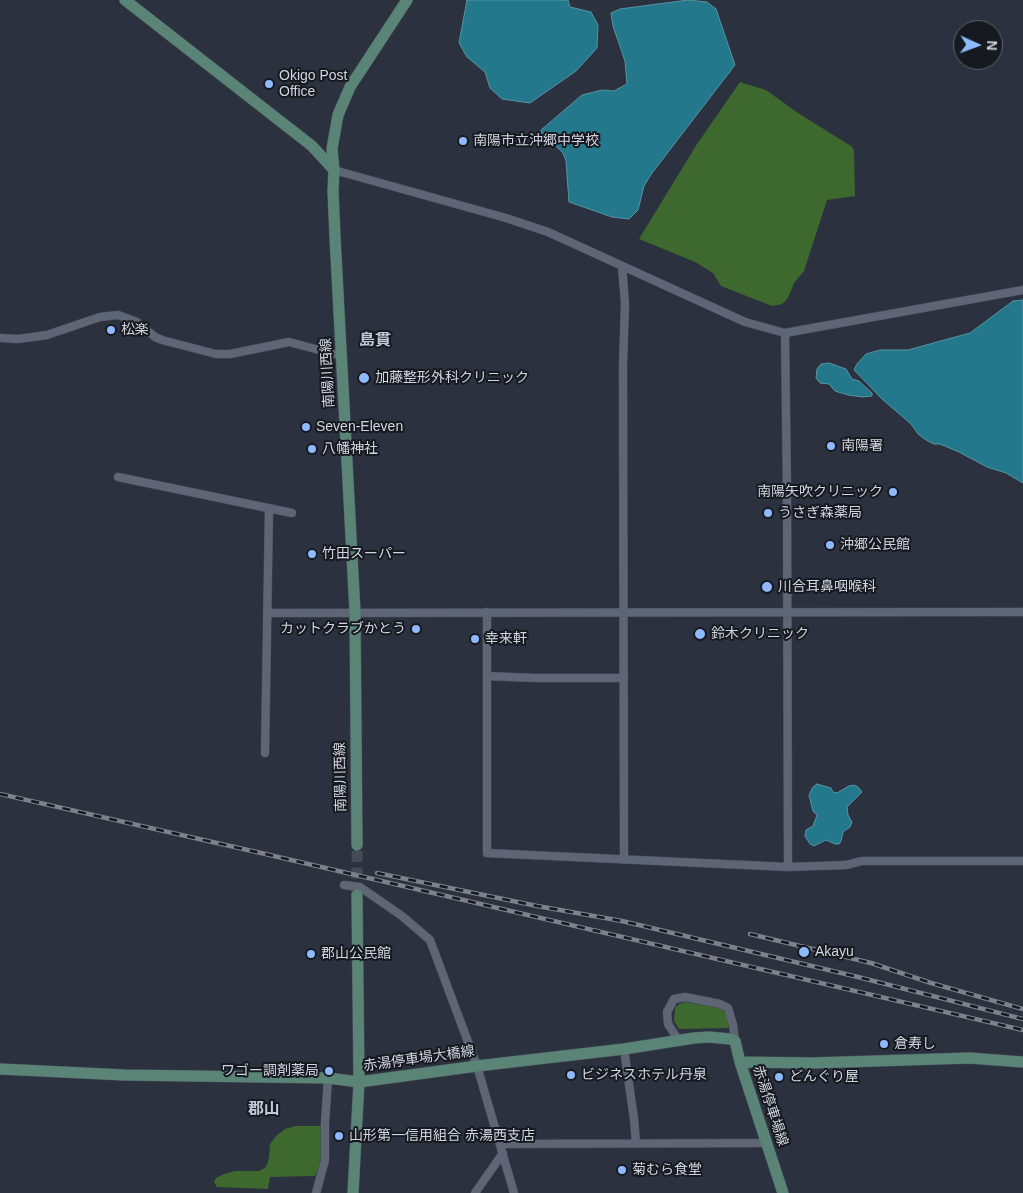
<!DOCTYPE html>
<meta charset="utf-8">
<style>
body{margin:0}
#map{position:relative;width:1023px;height:1193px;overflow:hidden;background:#2b313e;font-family:Arial,sans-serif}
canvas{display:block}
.north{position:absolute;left:953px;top:20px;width:50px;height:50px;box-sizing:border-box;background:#16191f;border:1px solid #61646b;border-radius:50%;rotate:92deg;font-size:14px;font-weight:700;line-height:20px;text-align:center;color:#d1d5dd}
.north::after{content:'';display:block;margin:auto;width:18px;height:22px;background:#8eb9fc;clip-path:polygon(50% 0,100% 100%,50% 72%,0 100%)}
</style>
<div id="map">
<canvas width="1023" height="1193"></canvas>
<div class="north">N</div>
</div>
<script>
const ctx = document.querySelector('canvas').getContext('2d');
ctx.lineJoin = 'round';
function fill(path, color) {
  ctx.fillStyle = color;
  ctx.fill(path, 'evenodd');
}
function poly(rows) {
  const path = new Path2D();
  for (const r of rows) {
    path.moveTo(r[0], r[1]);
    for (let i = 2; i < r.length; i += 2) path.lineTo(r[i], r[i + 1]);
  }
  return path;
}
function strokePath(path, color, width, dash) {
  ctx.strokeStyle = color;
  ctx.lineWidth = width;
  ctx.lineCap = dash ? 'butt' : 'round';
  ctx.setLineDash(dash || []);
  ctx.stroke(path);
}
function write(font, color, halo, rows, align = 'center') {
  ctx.font = font + ' Arial,"Noto Sans JP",sans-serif';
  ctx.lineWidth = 4;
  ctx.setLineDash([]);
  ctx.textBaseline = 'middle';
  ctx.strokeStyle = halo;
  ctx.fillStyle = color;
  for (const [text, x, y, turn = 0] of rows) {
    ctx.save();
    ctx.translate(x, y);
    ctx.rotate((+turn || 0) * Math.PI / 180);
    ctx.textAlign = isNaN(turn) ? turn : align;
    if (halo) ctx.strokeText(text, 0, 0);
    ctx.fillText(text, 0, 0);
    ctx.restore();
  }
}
fill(poly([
 [740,82,766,90,798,113,851,146,854,150,855,196,827,200,804,271,794,283,788,298,782,304,772,306,721,286,713,273,695,262,639,239,697,144],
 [686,1002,719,1008,725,1012,727,1017,729,1028,679,1029,674,1021,675,1008,679,1004],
 [295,1126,322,1126,321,1162,315,1176,270,1177,268,1189,217,1187,214,1182,216,1178,224,1174,235,1171,259,1171,266,1167,269,1158,270,1144,276,1136,285,1129]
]), '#3d682e');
const water = poly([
 [467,0,568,0,570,7,591,12,598,25,597,48,576,71,530,103,502,99,490,88,485,72,467,57,459,43,467,0],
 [688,0,707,2,716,9,735,65,652,173,644,186,638,210,629,219,612,217,569,202,566,161,563,153,552,142,543,138,541,130,582,95,602,90,614,91,627,84,625,61,613,26,611,13,620,9,688,0],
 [1023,300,1023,483,1006,473,987,467,959,452,940,444,934,444,926,440,918,434,911,424,882,399,854,370,857,364,866,354,880,350,908,350,970,333,1013,301,1023,300],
 [829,363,846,369,852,379,859,381,872,393,872,396,863,397,848,395,835,391,829,384,820,383,816,378,817,369,821,364,829,363],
 [817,784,831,788,833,792,837,793,849,786,854,785,858,787,862,792,847,807,848,815,852,822,850,827,843,832,841,841,839,844,835,844,826,840,814,846,810,844,805,836,806,830,813,826,817,815,813,811,809,795,813,787,817,784]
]);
fill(water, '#23788b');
strokePath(water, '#5794a4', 1);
strokePath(poly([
 [357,895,357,845]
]), '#444a56', 11, [11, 5.5]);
const street = poly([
 [334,170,506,218,548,232,745,322,785,333,1023,290],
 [622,266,625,304,623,365,624,860],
 [785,333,787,493,788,867],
 [0,338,18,339,47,335,100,317,118,315,137,322,155,337,162,340,216,354,230,354,289,342,342,356],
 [118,477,292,513],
 [487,612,487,853,788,867,846,865,862,861,1023,861],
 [267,613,1023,612],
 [487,676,535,678,624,678],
 [265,753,269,509],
 [344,885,360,887,402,916,430,940,477,1066,514,1193],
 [679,1041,668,1024,667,1012,674,999,685,997,720,1004,728,1008,733,1025,735,1041],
 [624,1049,634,1119,636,1143],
 [501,1144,767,1143],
 [316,1193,325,1160,325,1123,328,1078],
 [475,1193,503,1153]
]);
const secondary = poly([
 [125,0,312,146,334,170],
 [357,845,355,612,335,237,333,191,334,170,332,149,338,115,350,87,407,0],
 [740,1062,813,1063,969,1058,1023,1062],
 [0,1069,124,1075,328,1078,359,1082,477,1066,624,1049,694,1038,709,1037,730,1039,735,1041,740,1062,783,1193],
 [353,1193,359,1082,357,895]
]);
strokePath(street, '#494e59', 9);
strokePath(secondary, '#494e59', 12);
strokePath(street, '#5e6574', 8);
strokePath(secondary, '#598476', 11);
const rail = poly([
 [0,794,261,853,1023,1030],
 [377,873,537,906,622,921,858,977,1023,1019],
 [750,934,871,963,931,983,1023,1009]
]);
strokePath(rail, '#7c818c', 4.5);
strokePath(rail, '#16191f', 2.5, [8]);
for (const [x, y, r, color] of [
 [269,84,5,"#8eb9fc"],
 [463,141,5,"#8eb9fc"],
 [111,330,5,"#8eb9fc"],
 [364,378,6,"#8eb9fc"],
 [306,427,5,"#8eb9fc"],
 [831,446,5,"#8eb9fc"],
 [312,449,5,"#8eb9fc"],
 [893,492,5,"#8eb9fc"],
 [768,513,5,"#8eb9fc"],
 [830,545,5,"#8eb9fc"],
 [312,554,5,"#8eb9fc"],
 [767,587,6,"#8eb9fc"],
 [416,629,5,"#8eb9fc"],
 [700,634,6,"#8eb9fc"],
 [475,639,5,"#8eb9fc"],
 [804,952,6,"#8eb9fc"],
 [311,954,5,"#8eb9fc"],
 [884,1044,5,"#8eb9fc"],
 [329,1071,5,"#8eb9fc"],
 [571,1075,5,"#8eb9fc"],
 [779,1077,5,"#8eb9fc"],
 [339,1136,5,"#8eb9fc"],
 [622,1170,5,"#8eb9fc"]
]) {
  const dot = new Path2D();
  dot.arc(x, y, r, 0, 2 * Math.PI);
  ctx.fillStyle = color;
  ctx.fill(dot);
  strokePath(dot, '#16191f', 2);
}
write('14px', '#d1d5dd', '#16191f', [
 ["Okigo Post",279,76],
 ["Office",279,92],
 ["南陽市立沖郷中学校",473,141],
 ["松楽",121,330],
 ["加藤整形外科クリニック",375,378],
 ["Seven-Eleven",316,427],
 ["南陽署",841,446],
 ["八幡神社",322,449],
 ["南陽矢吹クリニック",883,492,"right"],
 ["うさぎ森薬局",778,513],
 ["沖郷公民館",840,545],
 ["竹田スーパー",322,554],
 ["川合耳鼻咽喉科",778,587],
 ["カットクラブかとう",406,629,"right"],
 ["鈴木クリニック",711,634],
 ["幸来軒",485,639],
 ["Akayu",815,952],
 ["郡山公民館",321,954],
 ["倉寿し",894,1044],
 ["ワゴー調剤薬局",319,1071,"right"],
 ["ビジネスホテル丹泉",581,1075],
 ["どんぐり屋",789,1077],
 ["山形第一信用組合 赤湯西支店",349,1136],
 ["菊むら食堂",632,1170]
], 'left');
write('14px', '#d1d5dd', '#16191f', [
 ["南陽川西線",328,373,-93],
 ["南陽川西線",341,777,-91],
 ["赤湯停車場大橋線",419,1059,-8],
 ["赤湯停車場線",770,1106,72]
]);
write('bold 16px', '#c1c8d9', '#16191f', [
 ["島貫",375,341],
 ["郡山",264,1110]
]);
</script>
